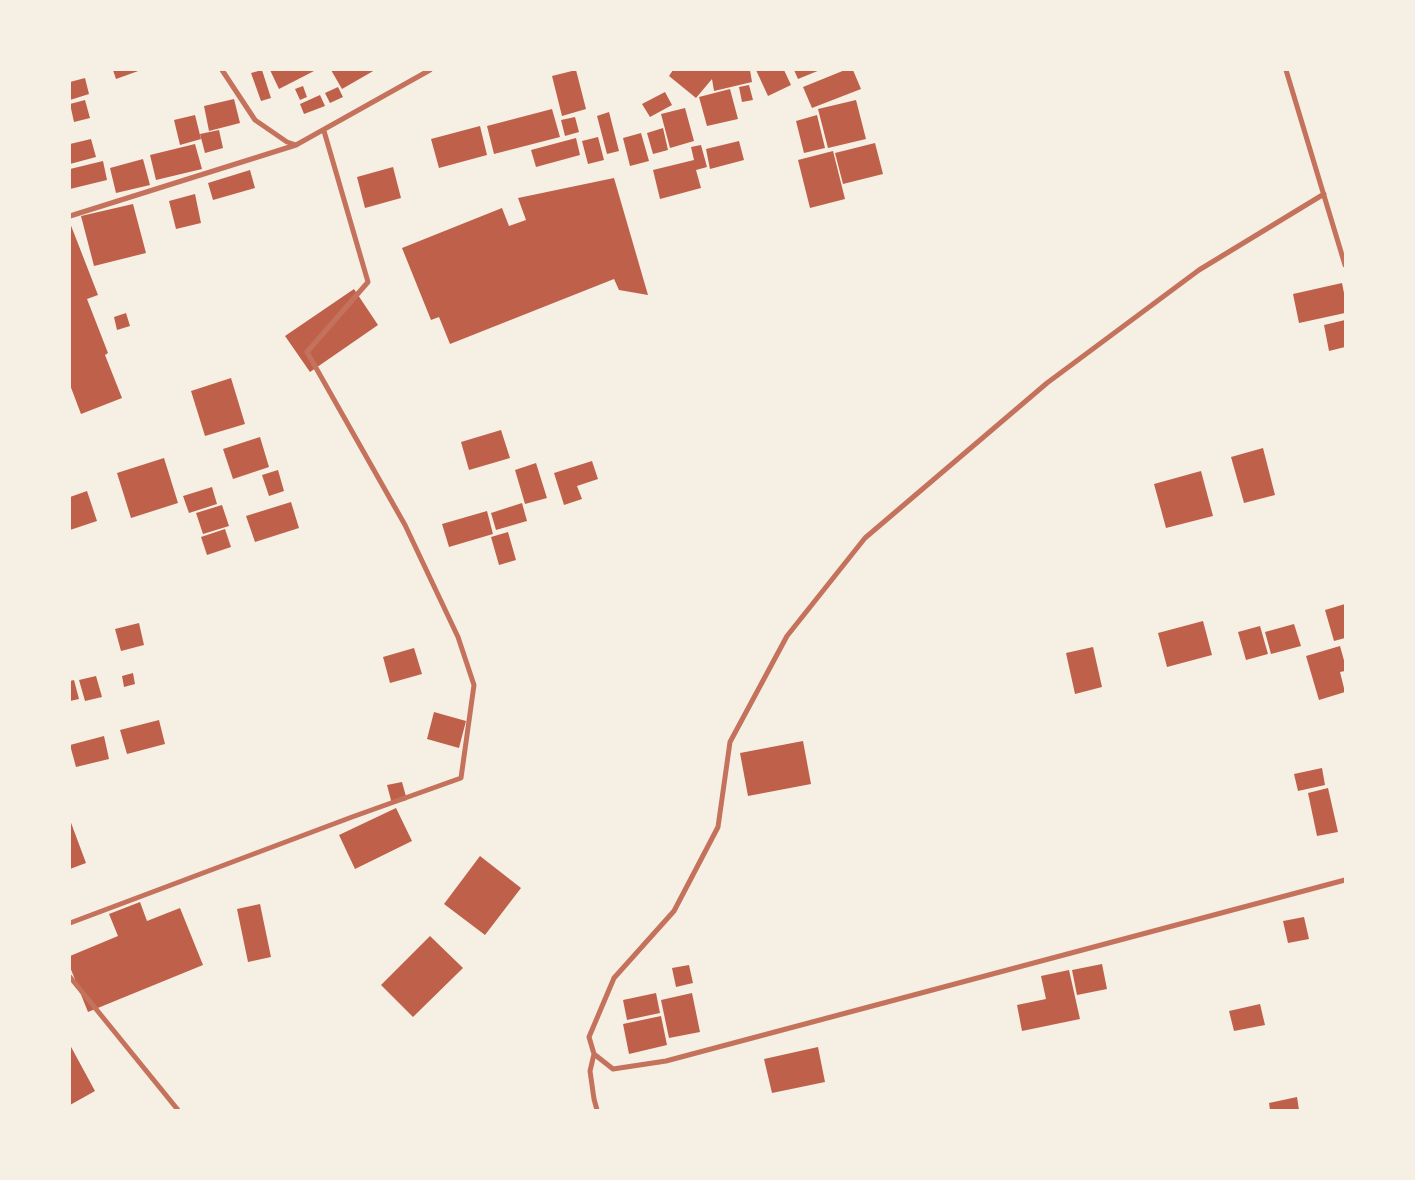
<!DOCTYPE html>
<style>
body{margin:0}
#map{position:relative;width:1415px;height:1180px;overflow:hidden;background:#f6efe4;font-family:Ubuntu,sans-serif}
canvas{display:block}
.frame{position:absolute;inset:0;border:71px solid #f6efe4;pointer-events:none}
</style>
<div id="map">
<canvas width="1415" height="1180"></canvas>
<div class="frame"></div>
</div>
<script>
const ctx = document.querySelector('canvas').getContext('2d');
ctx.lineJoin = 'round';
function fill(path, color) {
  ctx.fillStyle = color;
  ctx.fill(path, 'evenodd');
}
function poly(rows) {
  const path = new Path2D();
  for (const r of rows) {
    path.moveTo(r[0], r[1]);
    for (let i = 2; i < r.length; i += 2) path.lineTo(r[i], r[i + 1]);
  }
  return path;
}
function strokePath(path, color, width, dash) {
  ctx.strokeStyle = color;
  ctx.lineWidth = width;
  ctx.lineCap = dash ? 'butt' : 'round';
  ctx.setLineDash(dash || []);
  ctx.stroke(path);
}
fill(poly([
 [113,70,141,70,116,79],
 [262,70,271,98,261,101,251,73],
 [270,70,316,70,279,89],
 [331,70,375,70,342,89],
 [576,70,586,109,562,116,552,76],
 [673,70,750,70,752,82,714,91,712,79,696,98,669,76],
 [756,70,784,70,791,85,768,96],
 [794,70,820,70,798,79],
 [845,70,853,70,861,89,812,108,803,87],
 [85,78,89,94,70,100,70,82],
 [749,85,753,100,742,102,739,87],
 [303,86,307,97,300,100,295,89],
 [338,87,343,97,330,103,325,93],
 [730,89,738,119,707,126,699,97],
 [665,92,672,105,650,117,642,104],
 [320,95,325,106,304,114,300,104],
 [234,99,240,123,209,131,204,106],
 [85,100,90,118,74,122,70,104],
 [856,100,866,139,828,148,818,109],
 [685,108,694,141,670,148,661,114],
 [552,109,560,137,494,154,487,126],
 [609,112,619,151,607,154,597,116],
 [195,115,201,139,180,145,174,120],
 [817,115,825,148,804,153,796,121],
 [575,117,579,132,565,136,561,120],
 [480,126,487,155,439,168,431,139],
 [663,128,668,150,653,154,647,133],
 [219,130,223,148,205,153,200,134],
 [641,133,649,161,630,166,623,138],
 [598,137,604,160,588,164,582,141],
 [576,138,580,155,536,167,531,150],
 [91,139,96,157,70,164,70,144],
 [739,141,744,160,710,169,706,149],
 [875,143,883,174,843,184,835,153],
 [195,144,202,169,156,180,150,155],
 [701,145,707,167,696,170,701,188,660,199,653,170,694,160,691,147],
 [833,151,845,199,810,208,798,160],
 [143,159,150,185,116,193,110,168],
 [103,161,107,180,70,189,70,169],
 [393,167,401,198,365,208,357,177],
 [250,170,255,188,213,200,208,183],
 [614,178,648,295,619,290,614,279,450,344,439,317,431,320,402,248,502,208,509,226,526,220,518,198],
 [195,194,201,223,176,229,169,201],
 [133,204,146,253,94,266,81,216],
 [70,223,98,295,87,299,108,353,105,355,122,398,81,414,70,385],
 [1342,283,1345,298,1345,313,1299,323,1293,294],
 [354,289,378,325,310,372,285,336],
 [126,313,130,326,117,330,114,317],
 [1345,320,1345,347,1329,351,1324,325],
 [231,378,245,424,205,436,191,391],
 [501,430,510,458,469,470,461,442],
 [260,437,269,467,233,479,223,449],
 [1263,448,1275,495,1244,503,1231,457],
 [164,458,178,503,131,518,117,473],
 [592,461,598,479,577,486,582,499,564,505,554,473],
 [536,463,547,498,525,504,515,470],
 [278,470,284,491,269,496,262,475],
 [1201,471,1213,516,1166,528,1154,484],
 [212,487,217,504,189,513,183,496],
 [87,491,97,521,70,530,70,497],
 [291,502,299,528,255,542,246,516],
 [522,503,527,521,496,530,491,513],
 [222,505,229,526,203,534,196,513],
 [487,511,493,534,449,547,442,524],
 [225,529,231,547,207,555,201,537],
 [508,532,516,560,499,565,491,537],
 [1345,604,1345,638,1334,641,1325,610],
 [1203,621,1212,655,1167,667,1158,633],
 [139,623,144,645,121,651,115,629],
 [1294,624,1301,646,1271,654,1265,632],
 [1260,626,1268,654,1246,660,1238,632],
 [1340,646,1345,664,1345,671,1340,672,1345,692,1319,700,1306,656],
 [1093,647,1102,687,1075,694,1066,653],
 [414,648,422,674,390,683,383,657],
 [133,673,135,684,124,687,122,676],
 [96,676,102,697,85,701,79,680],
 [74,680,79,699,70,701,70,681],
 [434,712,466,721,459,748,427,739],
 [159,720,165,744,127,754,120,730],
 [104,736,109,759,76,767,70,745],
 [803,741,811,784,748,796,740,753],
 [1322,768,1325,785,1298,791,1294,774],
 [402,782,407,800,392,804,387,785],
 [1328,788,1338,832,1317,836,1308,793],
 [396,808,412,841,355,869,339,835],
 [70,820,86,863,70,869],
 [480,856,521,888,485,935,444,904],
 [140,902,147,921,180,908,203,965,88,1012,70,967,70,956,118,936,109,914],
 [260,904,271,957,248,962,237,909],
 [1304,917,1309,939,1288,943,1283,921],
 [430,936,463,968,413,1017,381,985],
 [1102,964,1107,989,1077,995,1072,970],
 [689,965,693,983,676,987,672,968],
 [1069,970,1080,1019,1022,1031,1017,1005,1046,999,1041,976],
 [656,993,660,1013,627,1020,623,1000],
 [692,993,700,1032,669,1038,661,1000],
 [1260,1004,1265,1025,1234,1031,1229,1011],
 [661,1016,667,1045,629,1054,623,1024],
 [70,1045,95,1091,70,1105],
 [818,1047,825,1082,772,1093,764,1059],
 [1297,1097,1299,1110,1270,1110,1269,1103]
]), '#bf614a');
strokePath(poly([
 [222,70,255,120,287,142,296,145,430,70],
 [1286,70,1345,265],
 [1324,194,1199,270,1047,383,865,538,787,636,730,742,718,827,674,911,614,978,589,1037,594,1054,613,1069,666,1061,1345,880],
 [70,216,296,145],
 [70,923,352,817,461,778,474,685,458,637,405,525,307,352,368,282,324,131],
 [70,977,178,1110],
 [594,1054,590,1071,594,1099,597,1110]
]), '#c5725c', 5);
</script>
